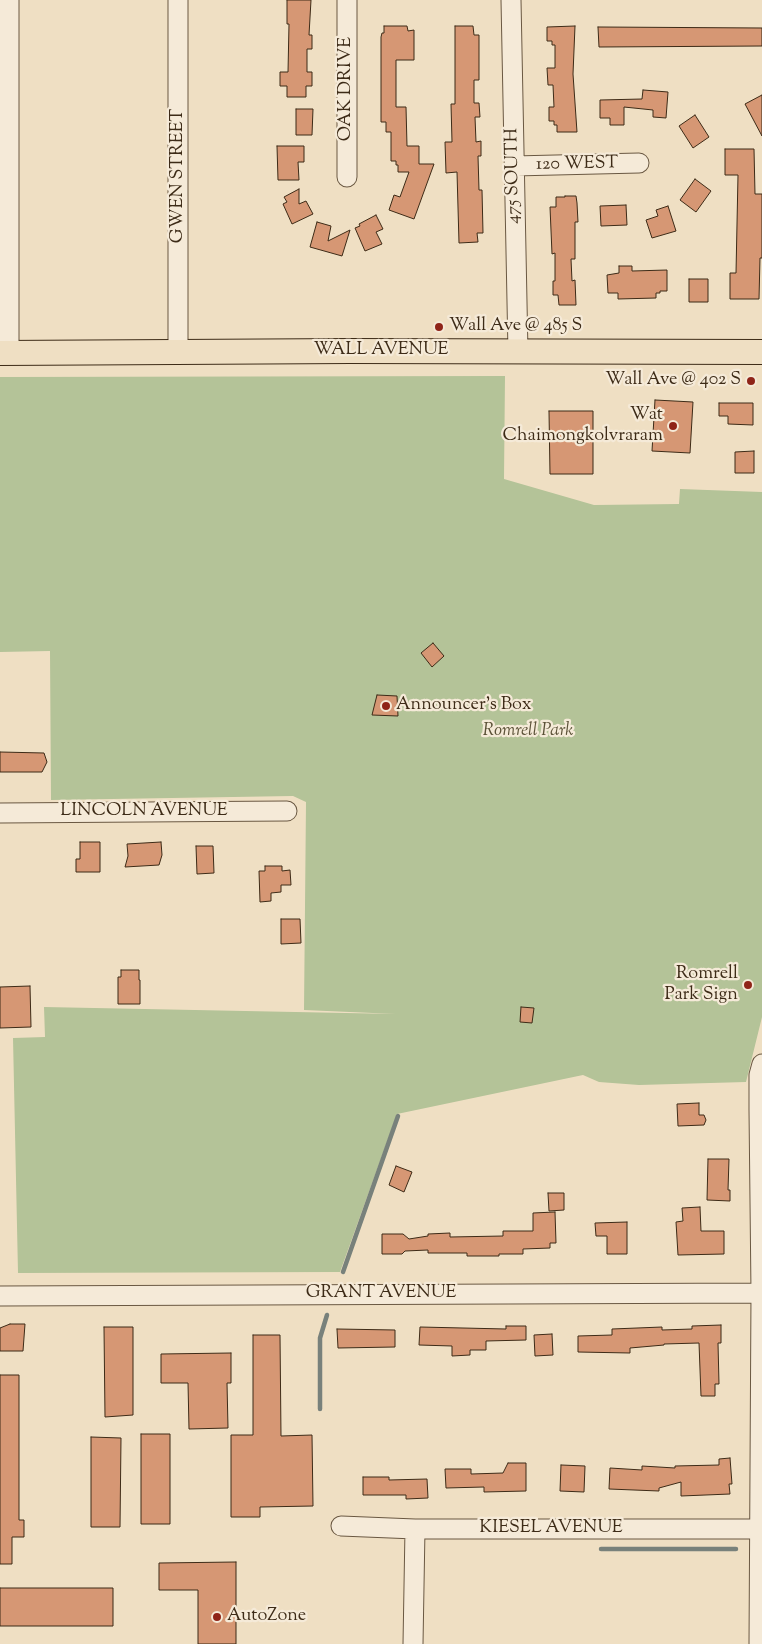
<!DOCTYPE html>
<style>
body{margin:0}
canvas{display:block;background:#efdfc3}
</style>
<canvas width="762" height="1644"></canvas>
<script>
const ctx = document.querySelector('canvas').getContext('2d');
ctx.lineJoin = 'round';
function fill(path, color) {
  ctx.fillStyle = color;
  ctx.fill(path, 'evenodd');
}
function poly(rows) {
  const path = new Path2D();
  for (const r of rows) {
    path.moveTo(r[0], r[1]);
    for (let i = 2; i < r.length; i += 2) path.lineTo(r[i], r[i + 1]);
  }
  return path;
}
function strokePath(path, color, width, dash) {
  ctx.strokeStyle = color;
  ctx.lineWidth = width;
  ctx.lineCap = dash ? 'butt' : 'round';
  ctx.setLineDash(dash || []);
  ctx.stroke(path);
}
function write(font, color, halo, rows, align = 'center') {
  ctx.font = font + ' "Sorts Mill Goudy",serif';
  ctx.lineWidth = 4.5;
  ctx.setLineDash([]);
  ctx.textBaseline = 'middle';
  ctx.strokeStyle = halo;
  ctx.fillStyle = color;
  for (const [text, x, y, turn = 0] of rows) {
    ctx.save();
    ctx.translate(x, y);
    ctx.rotate((+turn || 0) * Math.PI / 180);
    ctx.textAlign = isNaN(turn) ? turn : align;
    if (halo) ctx.strokeText(text, 0, 0);
    ctx.fillText(text, 0, 0);
    ctx.restore();
  }
}
fill(poly([
 [505,376,504,479,594,505,679,504,680,489,762,492,762,1017,746,1082,639,1085,599,1082,583,1075,397,1114,340,1272,18,1273,13,1038,45,1037,44,1007,396,1014,304,1010,306,802,293,796,51,800,50,651,0,652,0,377]
]), '#b4c398');
strokePath(poly([
 [343,1272,398,1116],
 [320,1409,320,1338,327,1315],
 [601,1549,736,1549]
]), '#78817b', 4.5);
const building = poly([
 [287,0,311,0,309,35,312,35,312,49,307,49,307,72,312,72,312,86,306,86,306,97,287,97,287,86,280,86,280,72,288,72,289,24,287,24,287,0],
 [384,26,407,26,408,31,414,30,414,60,396,60,396,107,406,107,407,146,419,146,419,164,434,164,414,219,389,210,394,195,400,197,409,172,398,172,398,165,396,165,396,161,391,161,391,132,386,132,386,122,381,122,381,37,382,33,384,33,384,26],
 [455,26,473,26,474,35,479,35,479,80,474,80,474,103,479,103,480,117,475,117,476,142,481,141,481,156,478,156,479,190,482,190,483,233,477,233,478,242,459,243,457,172,446,173,445,142,452,142,451,104,455,104,455,26],
 [575,26,573,74,577,132,557,132,557,125,554,125,554,121,549,121,549,107,554,107,553,85,548,85,547,68,555,68,555,45,552,45,552,41,547,41,547,27,575,26],
 [598,27,762,28,762,46,599,47,598,27],
 [643,90,668,92,666,118,653,117,653,110,624,107,624,125,610,125,610,118,600,118,600,100,642,99,643,90],
 [762,95,762,136,745,104,762,95],
 [296,109,313,109,312,135,296,135,296,109],
 [695,115,709,137,693,148,679,126,695,115],
 [277,146,304,146,304,162,298,162,299,180,278,180,277,146],
 [725,149,754,149,755,194,762,194,762,258,760,258,759,299,730,299,730,273,736,273,738,175,725,175,725,149],
 [695,179,711,191,696,212,680,200,695,179],
 [299,189,299,204,306,201,313,214,292,224,283,204,287,202,284,197,299,189],
 [565,196,576,196,577,203,578,222,575,222,575,259,571,259,572,281,575,280,576,305,559,305,558,295,553,295,553,281,555,281,555,253,552,254,550,207,556,207,556,197,565,197,565,196],
 [626,205,627,225,601,226,600,206,626,205],
 [668,206,676,231,652,238,646,220,658,216,656,210,668,206],
 [376,215,383,229,376,232,382,244,365,251,355,228,360,226,359,224,376,215],
 [317,222,331,226,328,241,350,230,342,256,310,247,317,222],
 [619,266,632,266,632,271,667,270,667,291,660,291,660,293,656,293,656,298,618,299,618,293,608,293,607,275,619,273,619,266],
 [689,279,708,279,708,302,689,302,689,279],
 [655,400,693,402,690,453,652,451,655,400],
 [719,403,753,403,753,425,728,424,728,416,719,416,719,403],
 [549,411,593,411,593,474,550,474,549,411],
 [754,451,754,473,735,473,735,452,754,451],
 [433,643,444,656,432,667,421,653,433,643],
 [377,695,397,696,398,716,372,715,377,695],
 [0,752,44,753,47,762,42,772,0,772,0,752],
 [80,842,100,842,100,872,76,872,76,859,80,859,80,842],
 [161,842,162,855,159,865,125,867,128,856,127,844,161,842],
 [196,846,213,846,214,873,197,874,196,846],
 [265,866,282,866,282,871,290,870,291,885,281,885,281,892,271,893,271,901,260,902,259,871,265,871,265,866],
 [281,919,300,919,301,943,281,944,281,919],
 [121,970,139,970,139,980,140,980,140,1004,118,1004,118,977,121,977,121,970],
 [30,986,31,1027,0,1028,0,987,30,986],
 [521,1007,534,1008,532,1023,520,1022,521,1007],
 [699,1103,699,1115,704,1115,706,1120,704,1125,678,1126,677,1104,699,1103],
 [708,1159,729,1159,728,1190,730,1190,730,1201,707,1200,708,1159],
 [396,1166,412,1172,404,1192,389,1185,396,1166],
 [548,1193,564,1193,564,1210,549,1211,548,1193],
 [700,1207,701,1231,724,1231,724,1254,678,1255,676,1222,683,1221,682,1208,700,1207],
 [555,1212,556,1243,550,1243,550,1248,523,1249,523,1254,499,1254,499,1256,467,1256,467,1253,428,1253,428,1250,405,1251,402,1254,382,1254,382,1234,403,1234,409,1239,428,1236,428,1234,450,1233,450,1237,503,1236,503,1231,533,1231,533,1213,555,1212],
 [627,1222,627,1254,607,1254,607,1236,596,1236,595,1223,627,1222],
 [10,1324,25,1324,23,1351,0,1351,0,1328,10,1324],
 [721,1325,721,1343,718,1343,719,1384,715,1384,715,1396,701,1396,699,1343,664,1344,664,1345,630,1348,630,1353,578,1352,578,1336,612,1335,612,1329,662,1327,662,1330,692,1329,692,1326,721,1325],
 [506,1326,526,1326,526,1340,486,1341,486,1350,470,1350,470,1355,452,1356,452,1346,419,1345,420,1327,506,1329,506,1326],
 [104,1327,133,1327,133,1415,105,1417,104,1327],
 [337,1329,395,1330,395,1347,338,1348,337,1329],
 [552,1334,553,1355,535,1356,534,1335,552,1334],
 [253,1335,280,1335,281,1436,312,1435,313,1506,260,1507,260,1517,231,1517,231,1435,253,1435,253,1335],
 [231,1353,231,1383,227,1383,228,1428,189,1429,188,1383,161,1383,161,1354,231,1353],
 [0,1375,19,1375,19,1520,24,1520,24,1537,12,1537,12,1564,0,1564,0,1375],
 [141,1434,170,1434,170,1524,141,1524,141,1434],
 [91,1437,121,1438,120,1527,91,1527,91,1437],
 [730,1458,732,1484,729,1484,730,1494,681,1496,681,1482,659,1488,659,1491,609,1489,610,1468,642,1470,642,1466,675,1468,675,1466,719,1465,719,1459,730,1458],
 [508,1463,526,1463,526,1491,484,1492,484,1487,446,1488,445,1469,471,1469,471,1474,503,1473,508,1463],
 [561,1465,585,1466,584,1492,560,1491,561,1465],
 [363,1477,389,1477,389,1480,427,1479,428,1498,406,1499,406,1495,363,1495,363,1477],
 [236,1562,236,1644,198,1644,198,1590,159,1590,159,1563,236,1562],
 [0,1588,113,1588,113,1626,0,1626,0,1588]
]);
fill(building, '#d69774');
strokePath(building, '#3d2b17', 1);
const minor = poly([
 [347,0,347,177],
 [511,0,518,352],
 [514,166,639,163],
 [178,352,178,0],
 [9,353,9,0],
 [0,813,287,811],
 [0,1296,762,1293],
 [341,1526,415,1529,762,1529],
 [413,1644,415,1529],
 [759,1644,761,1293,759,1110,759,1075,762,1064]
]);
const major = poly([
 [0,353,351,351,762,352]
]);
strokePath(minor, '#6a5842', 21);
strokePath(major, '#3d2b17', 26);
strokePath(minor, '#f5ead8', 19);
strokePath(major, '#efdfc3', 24);
for (const [x, y, r, color] of [
 [439,327,5,"#8f2418"],
 [751,381,5,"#8f2418"],
 [673,426,5,"#8f2418"],
 [386,706,5,"#8f2418"],
 [748,985,5,"#8f2418"],
 [217,1617,5,"#8f2418"]
]) {
  const dot = new Path2D();
  dot.arc(x, y, r, 0, 2 * Math.PI);
  ctx.fillStyle = color;
  ctx.fill(dot);
  strokePath(dot, '#f5ead8', 2);
}
write('18px', '#3d2b17', '#f5ead8', [
 ["OAK DRIVE",347,89,-90],
 ["120 WEST",577,165,-1],
 ["GWEN STREET",179,176,-90],
 ["475 SOUTH",514,176,-91],
 ["WALL AVENUE",381,351],
 ["LINCOLN AVENUE",144,812],
 ["GRANT AVENUE",381,1294],
 ["KIESEL AVENUE",551,1529]
]);
write('18px', '#3d2b17', '#f5ead8', [
 ["Wall Ave @ 485 S",449,327],
 ["Wall Ave @ 402 S",741,381,"right"],
 ["Wat",663,416,"right"],
 ["Chaimongkolvraram",663,437,"right"],
 ["Announcer's Box",396,706],
 ["Romrell",738,975,"right"],
 ["Park Sign",738,996,"right"],
 ["AutoZone",227,1617]
], 'left');
write('italic 18px', '#5b5137', '#f5ead8', [
 ["Romrell Park",528,732]
]);
</script>
